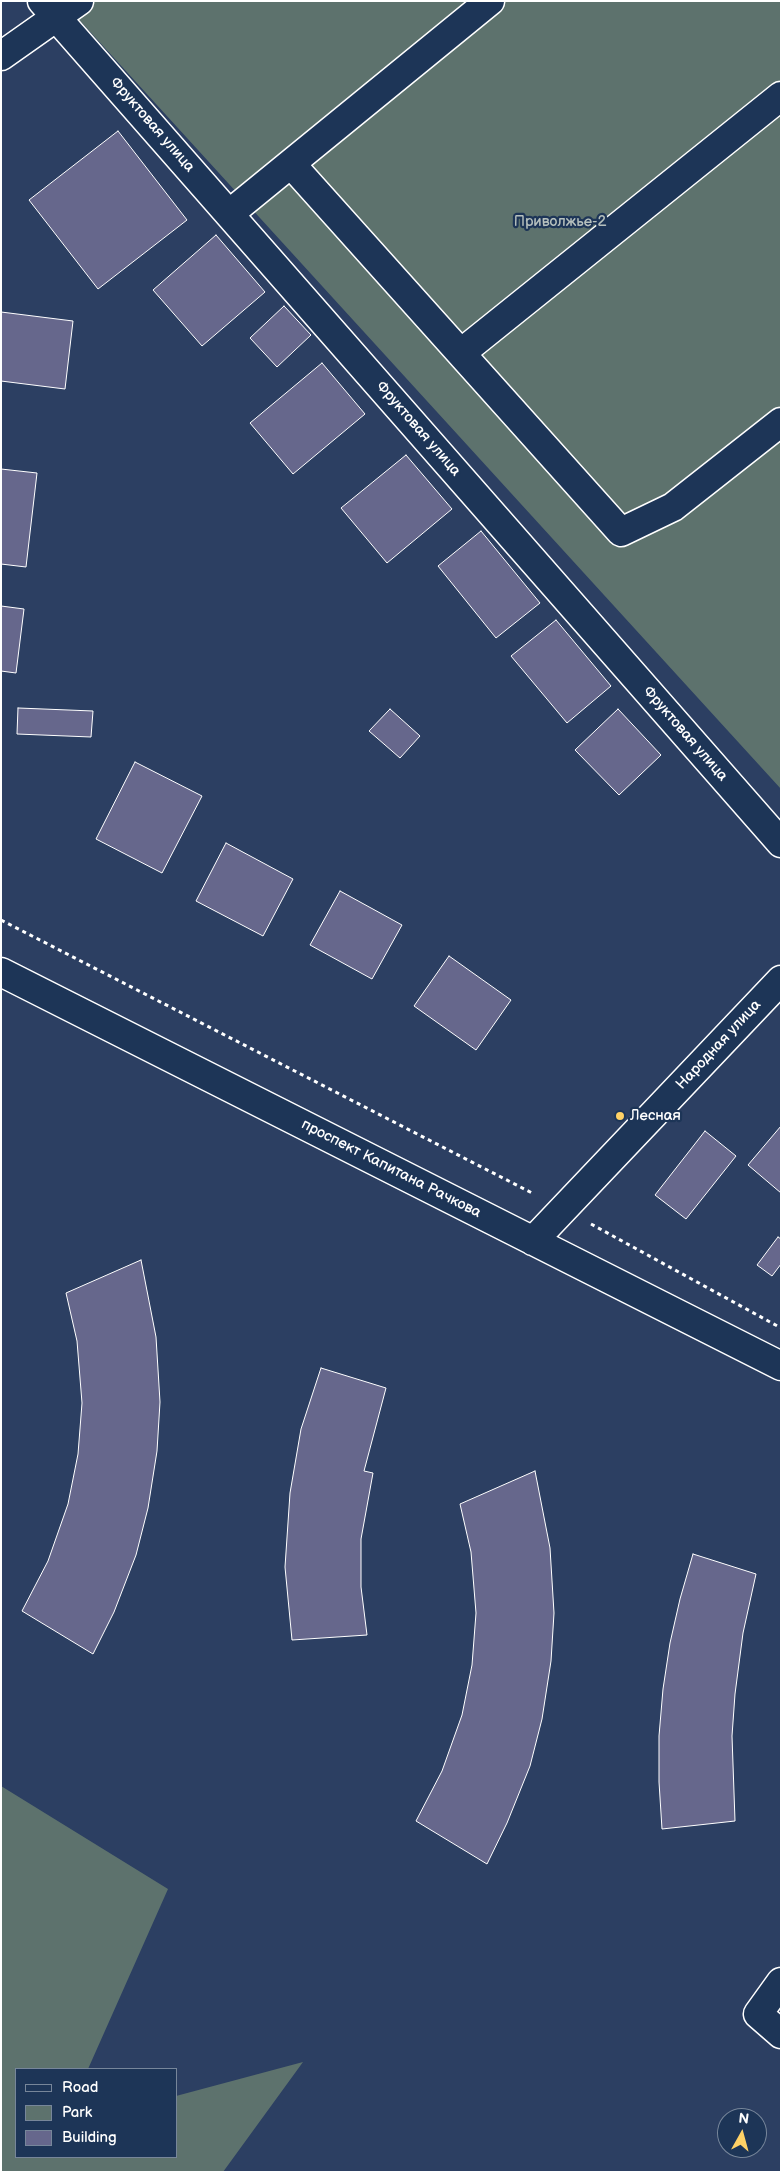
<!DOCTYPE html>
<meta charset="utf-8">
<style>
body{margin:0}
#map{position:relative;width:782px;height:2173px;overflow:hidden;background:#2c3f62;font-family:"Balsamiq Sans",sans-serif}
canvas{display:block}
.frame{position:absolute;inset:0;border:2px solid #fff;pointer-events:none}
.legend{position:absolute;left:15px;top:2068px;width:162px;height:90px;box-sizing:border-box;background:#1d3557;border:1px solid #77869a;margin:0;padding:6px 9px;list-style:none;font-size:15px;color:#fff}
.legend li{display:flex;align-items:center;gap:10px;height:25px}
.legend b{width:25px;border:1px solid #77869a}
.north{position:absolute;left:717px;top:2108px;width:50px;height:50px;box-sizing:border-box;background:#1d3557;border:1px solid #77869a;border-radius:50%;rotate:7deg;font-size:14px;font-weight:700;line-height:20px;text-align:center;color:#fff}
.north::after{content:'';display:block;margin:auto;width:18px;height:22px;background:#ffd166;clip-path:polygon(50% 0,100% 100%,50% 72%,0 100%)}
</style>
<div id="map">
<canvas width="782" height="2173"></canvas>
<div class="frame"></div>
<ul class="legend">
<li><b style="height:6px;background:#1d3557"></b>Road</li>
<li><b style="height:14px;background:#5d726d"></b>Park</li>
<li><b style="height:14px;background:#66678c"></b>Building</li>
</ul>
<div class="north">N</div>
</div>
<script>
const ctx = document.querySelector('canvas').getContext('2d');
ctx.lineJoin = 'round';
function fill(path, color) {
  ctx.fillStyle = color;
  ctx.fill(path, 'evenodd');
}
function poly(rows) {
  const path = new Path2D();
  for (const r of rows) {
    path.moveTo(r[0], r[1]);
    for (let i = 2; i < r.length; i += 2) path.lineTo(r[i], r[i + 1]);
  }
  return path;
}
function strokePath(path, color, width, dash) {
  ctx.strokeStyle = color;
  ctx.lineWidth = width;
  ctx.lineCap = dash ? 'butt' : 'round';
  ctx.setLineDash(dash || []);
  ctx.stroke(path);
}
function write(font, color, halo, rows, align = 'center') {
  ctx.font = font + ' "Balsamiq Sans",sans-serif';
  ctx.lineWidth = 4.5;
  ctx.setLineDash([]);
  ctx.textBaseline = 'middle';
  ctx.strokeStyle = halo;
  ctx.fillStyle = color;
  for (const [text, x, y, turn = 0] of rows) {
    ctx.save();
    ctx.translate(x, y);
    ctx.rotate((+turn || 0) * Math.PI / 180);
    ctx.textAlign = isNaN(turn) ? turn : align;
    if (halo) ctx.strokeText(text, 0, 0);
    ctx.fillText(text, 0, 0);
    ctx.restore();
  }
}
fill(poly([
 [62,1,781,1,781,789],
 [1,1786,168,1889,88,2069,16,2069,16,2157,176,2157,176,2096,303,2062,223,2172,1,2172]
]), '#5d726d');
const building = poly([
 [118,131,187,220,98,289,29,200,118,131],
 [216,235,265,292,202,346,153,290,216,235],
 [284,306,311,335,277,367,250,338,284,306],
 [1,312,73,321,65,389,1,381,1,312],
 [322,363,365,414,293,474,250,423,322,363],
 [406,455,452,509,387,563,341,508,406,455],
 [1,469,37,473,26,567,1,564,1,469],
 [481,531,540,603,496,638,438,566,481,531],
 [1,606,24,609,16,673,1,671,1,606],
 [556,620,611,686,567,723,511,656,556,620],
 [18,708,93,711,91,737,17,734,18,708],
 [390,709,420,736,400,758,369,731,390,709],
 [618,709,661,755,619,795,575,750,618,709],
 [135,762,202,796,162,873,96,839,135,762],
 [226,843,293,879,263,936,196,901,226,843],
 [340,891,402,925,372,979,310,945,340,891],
 [449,956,511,1000,476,1050,414,1006,449,956],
 [781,1126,781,1193,748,1165,781,1126],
 [705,1131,736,1156,686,1219,655,1195,705,1131],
 [778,1237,781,1239,781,1264,772,1276,757,1265,778,1237],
 [141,1260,156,1337,160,1402,157,1451,148,1508,136,1555,114,1612,93,1654,22,1611,48,1561,68,1504,78,1454,82,1403,77,1341,66,1293,141,1260],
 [321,1368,386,1388,364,1471,373,1473,361,1539,361,1587,367,1635,292,1640,285,1567,290,1493,301,1429,321,1368],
 [535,1471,550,1548,554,1613,551,1661,542,1719,530,1766,507,1823,487,1864,416,1821,442,1771,462,1715,472,1665,476,1613,471,1552,460,1504,535,1471],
 [693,1554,756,1574,743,1633,735,1694,732,1736,735,1821,662,1829,659,1782,659,1736,663,1689,670,1643,680,1599,693,1554]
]);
fill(building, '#66678c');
strokePath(building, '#fff', 1);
const minor = poly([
 [42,1,781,843],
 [1,56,79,1],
 [291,164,621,532,673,507,781,422],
 [229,214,490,1],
 [461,353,781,96],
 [1,972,781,1366],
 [533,1241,781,980],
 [781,1982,758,2014,781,2034]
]);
strokePath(minor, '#fff', 31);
strokePath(poly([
 [1,920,534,1194],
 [591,1224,781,1328]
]), '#fff', 3, [4, 4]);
strokePath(minor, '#1d3557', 28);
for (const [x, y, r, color] of [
 [620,1116,5,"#ffd166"]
]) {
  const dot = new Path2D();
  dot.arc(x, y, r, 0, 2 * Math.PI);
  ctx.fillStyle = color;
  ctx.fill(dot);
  strokePath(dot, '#1d3557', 2);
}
write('15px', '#fff', '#1d3557', [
 ["Фруктовая улица",152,125,49],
 ["Фруктовая улица",418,429,49],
 ["Фруктовая улица",685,734,49],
 ["Народная улица",719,1045,-47],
 ["проспект Капитана Рачкова",391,1169,27]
]);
write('15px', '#b6c0bd', '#1d3557', [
 ["Приволжье-2",560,222]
]);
write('15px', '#fff', '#1d3557', [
 ["Лесная",630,1116]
], 'left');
</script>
